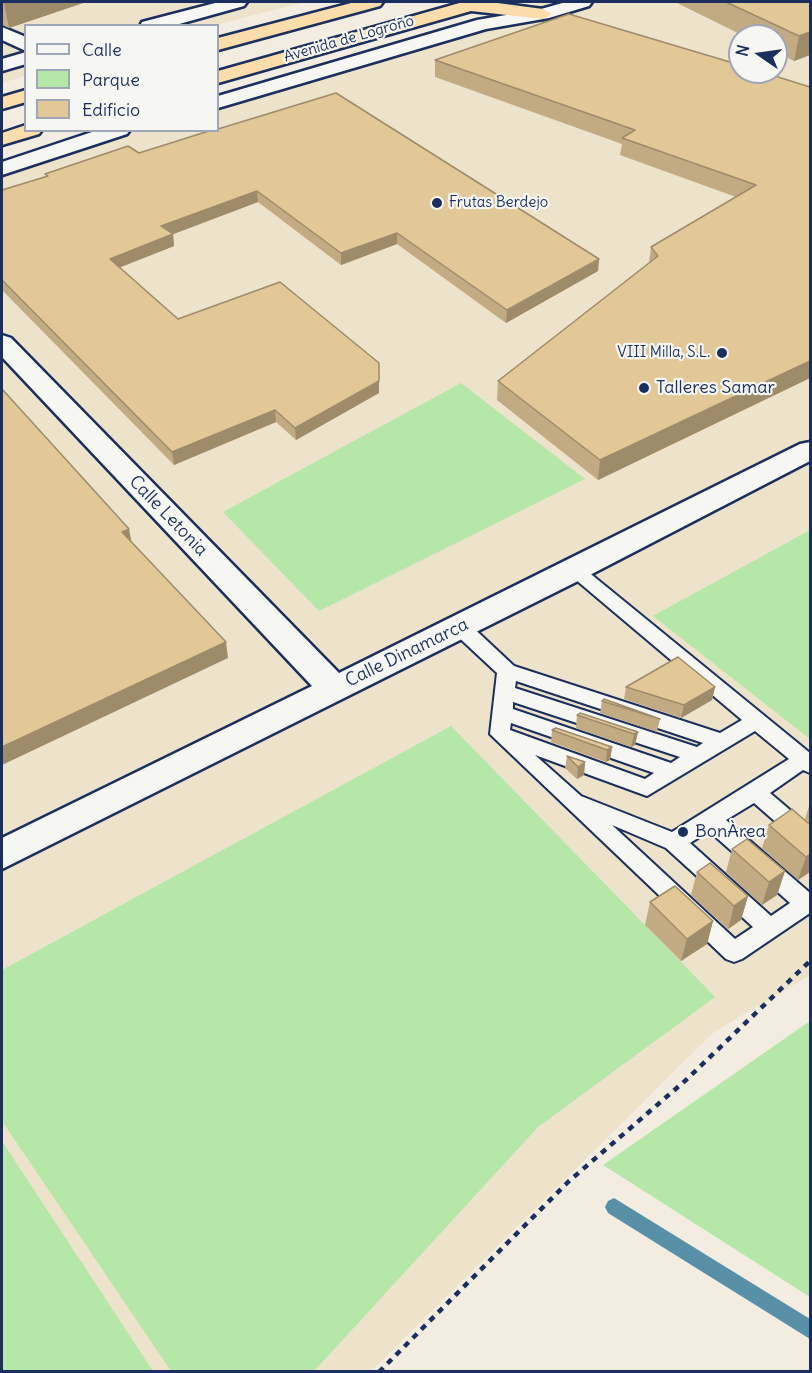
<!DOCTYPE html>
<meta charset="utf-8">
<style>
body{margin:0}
#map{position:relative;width:812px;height:1373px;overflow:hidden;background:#f2ede0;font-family:Delius,sans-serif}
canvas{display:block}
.frame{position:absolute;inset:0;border:3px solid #1b2f5e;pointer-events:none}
.legend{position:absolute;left:24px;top:24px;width:195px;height:108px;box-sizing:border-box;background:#f6f6f2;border:2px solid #9ea6b7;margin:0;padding:8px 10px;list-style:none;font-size:18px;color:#1b2f5e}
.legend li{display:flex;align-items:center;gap:12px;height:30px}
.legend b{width:30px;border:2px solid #9ea6b7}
.north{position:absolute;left:728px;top:24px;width:60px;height:60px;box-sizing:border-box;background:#f6f6f2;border:2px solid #9ea6b7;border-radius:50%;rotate:283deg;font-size:16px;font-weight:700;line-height:24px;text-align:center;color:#1b2f5e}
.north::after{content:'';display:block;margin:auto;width:21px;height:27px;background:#1b2f5e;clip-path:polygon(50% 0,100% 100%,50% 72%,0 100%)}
</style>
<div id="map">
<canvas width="812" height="1373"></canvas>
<div class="frame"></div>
<ul class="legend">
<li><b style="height:8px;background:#f6f6f2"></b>Calle</li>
<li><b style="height:16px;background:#b5e7a8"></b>Parque</li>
<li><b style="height:16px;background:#e2c797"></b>Edificio</li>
</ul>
<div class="north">N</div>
</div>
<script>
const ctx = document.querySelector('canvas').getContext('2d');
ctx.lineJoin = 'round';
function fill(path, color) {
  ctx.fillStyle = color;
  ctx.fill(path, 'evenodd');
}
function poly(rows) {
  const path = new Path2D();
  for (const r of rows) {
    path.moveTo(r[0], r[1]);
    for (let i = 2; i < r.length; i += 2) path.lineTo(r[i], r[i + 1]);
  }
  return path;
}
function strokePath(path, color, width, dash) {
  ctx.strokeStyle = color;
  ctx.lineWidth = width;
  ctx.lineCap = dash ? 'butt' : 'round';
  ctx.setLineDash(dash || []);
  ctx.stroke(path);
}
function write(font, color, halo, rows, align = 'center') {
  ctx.font = font + ' Delius,sans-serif';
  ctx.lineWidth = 4.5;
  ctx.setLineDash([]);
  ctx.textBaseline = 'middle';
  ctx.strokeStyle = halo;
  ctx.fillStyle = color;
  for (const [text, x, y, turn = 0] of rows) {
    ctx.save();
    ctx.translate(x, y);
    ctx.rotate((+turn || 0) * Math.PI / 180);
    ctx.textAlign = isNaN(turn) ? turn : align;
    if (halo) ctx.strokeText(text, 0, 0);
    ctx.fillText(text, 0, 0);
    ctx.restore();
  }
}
fill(poly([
 [2,2,305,2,215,25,26,26,25,76,2,83],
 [542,2,810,2,810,975,714,1032,371,1371,153,1371,2,1141,2,161,105,131,218,130,218,97],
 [740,36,776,36,776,72,740,72]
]), '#ede2ca');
fill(poly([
 [461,383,585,479,319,611,223,512],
 [810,530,810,739,653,616],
 [451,726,715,997,538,1127,314,1371,171,1371,2,1121,2,970],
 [810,1021,810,1297,603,1165],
 [2,1141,153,1371,2,1371]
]), '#b5e7a8');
fill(poly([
 [614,1198,810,1319,810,1339,608,1213,605,1207,608,1201,614,1198]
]), '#5790a7');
const service = poly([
 [575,564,581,566,810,753,810,773,803,770,770,793,810,827,810,847,802,845,754,803,726,820,810,893,810,913,742,959,734,962,726,959,490,734,497,673,453,632,451,627,453,622,467,622,514,666,720,733,742,720,569,574,566,570,569,566,575,564],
 [516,681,703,743,697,747,515,688,516,681],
 [513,702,680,757,671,763,513,709,513,702],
 [511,723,654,773,645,779,510,730,511,723],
 [755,731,789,759,672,832,581,796,535,755,647,796,755,731],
 [612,825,666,848,753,927,735,939,612,825],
 [709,831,790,903,771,916,690,843,709,831]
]);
const minor = poly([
 [219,2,247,2,244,6,172,26,140,26,142,22,219,2],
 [566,2,592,2,589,6,549,18,486,29,218,108,218,96,477,20,541,9,566,2],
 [2,27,26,37,26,51,2,40,2,27],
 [26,52,26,64,2,71,2,59,26,52],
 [98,130,130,130,127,134,2,175,2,162,98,130],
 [2,335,11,338,339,673,800,444,810,442,810,461,586,577,2,869,2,838,312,686,2,357,2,335]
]);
const trunk = poly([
 [355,2,383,2,380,6,218,50,218,38,355,2],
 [463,2,490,2,543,9,552,14,543,19,471,11,218,83,218,71,463,2],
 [26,90,26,102,2,109,2,97,26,90],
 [26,125,26,130,42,130,39,134,2,145,2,133,26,125]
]);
strokePath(service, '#1b2f5e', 4);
strokePath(minor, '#1b2f5e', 5);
strokePath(trunk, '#1b2f5e', 5);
strokePath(poly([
 [379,1372,568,1182,686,1080,810,961]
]), '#1b2f5e', 4.5, [6, 6]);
fill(service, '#f6f6f2');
fill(minor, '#f6f6f2');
fill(trunk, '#faddab');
fill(poly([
 [2,2,86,2,9,28,2,25],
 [675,2,810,2,810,55,794,61,776,52,776,36,744,36],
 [435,60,810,87,810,378,598,480,497,400,498,381,649,263,651,247,736,197,620,155,622,144,435,77],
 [139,153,599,259,598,271,506,323,397,244,341,265,258,202,173,234,174,246,120,267,178,319,379,393,296,440,276,422,174,465,2,290,2,190,46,177,45,174],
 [626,687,715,687,712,700,681,718,624,699],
 [602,701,660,719,657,732,600,713],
 [577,715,638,732,635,745,631,747,576,728],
 [552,730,612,747,610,760,606,762,551,742],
 [567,756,585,762,584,775,577,779,565,768],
 [810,803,810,872,798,880,762,848,769,825,809,823,805,819],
 [732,849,785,871,777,895,762,905,726,872],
 [697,872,748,896,741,920,728,929,691,895],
 [650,902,713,921,707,944,681,961,645,925]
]), '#c2ab82');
fill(poly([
 [4,2,86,2,9,28],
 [810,32,810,55,794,61,799,36],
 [257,191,258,202,163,238,161,226],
 [397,233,397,244,341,265,341,253],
 [173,234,174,246,111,271,110,259],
 [599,259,598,271,506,323,507,310],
 [810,361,810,378,598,480,600,460],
 [379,363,379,393,296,440,295,428],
 [275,410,276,422,174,465,172,452],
 [129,529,132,544,122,532],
 [226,642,228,658,2,765,2,747],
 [715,687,712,700,681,718,684,705],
 [638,732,635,745,631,747,634,734],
 [612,747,610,760,606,762,607,750],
 [585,762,584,775,577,779,578,767],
 [810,854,810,872,798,880,806,857],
 [785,871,777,895,762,905,769,882],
 [748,896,741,920,728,929,734,906],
 [713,921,707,944,681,961,687,939]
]), '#9e8b6a');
const building = poly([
 [726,2,810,2,810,32,799,36,726,2],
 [569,14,740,65,740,72,762,72,810,87,810,361,600,460,498,381,658,256,651,247,756,185,622,138,635,130,435,60,569,14],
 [336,93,599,259,507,310,397,233,341,253,257,191,161,226,173,234,110,259,178,319,280,282,379,363,379,381,295,428,275,410,172,452,2,280,2,190,48,176,45,174,128,146,139,153,212,130,218,130,218,129,336,93],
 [2,389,129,529,122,532,226,642,2,747,2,389],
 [678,657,715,687,684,705,626,687,678,657],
 [604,699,660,719,602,701,604,699],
 [580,713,638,732,634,734,577,715,580,713],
 [556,728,612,747,607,750,552,730,556,728],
 [567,756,585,762,578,767,567,756],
 [792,809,808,823,810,824,810,854,806,857,769,825,792,809],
 [747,839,785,871,769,882,732,849,747,839],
 [710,863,748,896,734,906,697,872,710,863],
 [675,886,713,921,687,939,650,902,675,886]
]);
fill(building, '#e2c797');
strokePath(building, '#9e8b6a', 1.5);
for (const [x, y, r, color] of [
 [437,203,6,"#1b2f5e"],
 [722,353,6,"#1b2f5e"],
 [644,388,6,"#1b2f5e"],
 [683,832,6,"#1b2f5e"]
]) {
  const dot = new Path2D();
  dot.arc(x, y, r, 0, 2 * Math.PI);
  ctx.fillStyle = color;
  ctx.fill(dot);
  strokePath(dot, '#f6f6f2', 2);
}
write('15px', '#1b2f5e', '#f6f6f2', [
 ["Avenida de Logroño",349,39,-16]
]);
write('15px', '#1b2f5e', '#f6f6f2', [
 ["Frutas Berdejo",449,203],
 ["VIII Milla, S.L.",710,353,"right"]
], 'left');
write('18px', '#1b2f5e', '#f6f6f2', [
 ["Talleres Samar",656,388],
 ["BonÀrea",695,832]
], 'left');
write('18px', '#1b2f5e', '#f6f6f2', [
 ["Calle Letonia",168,516,46],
 ["Calle Dinamarca",407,653,-26]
]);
</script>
